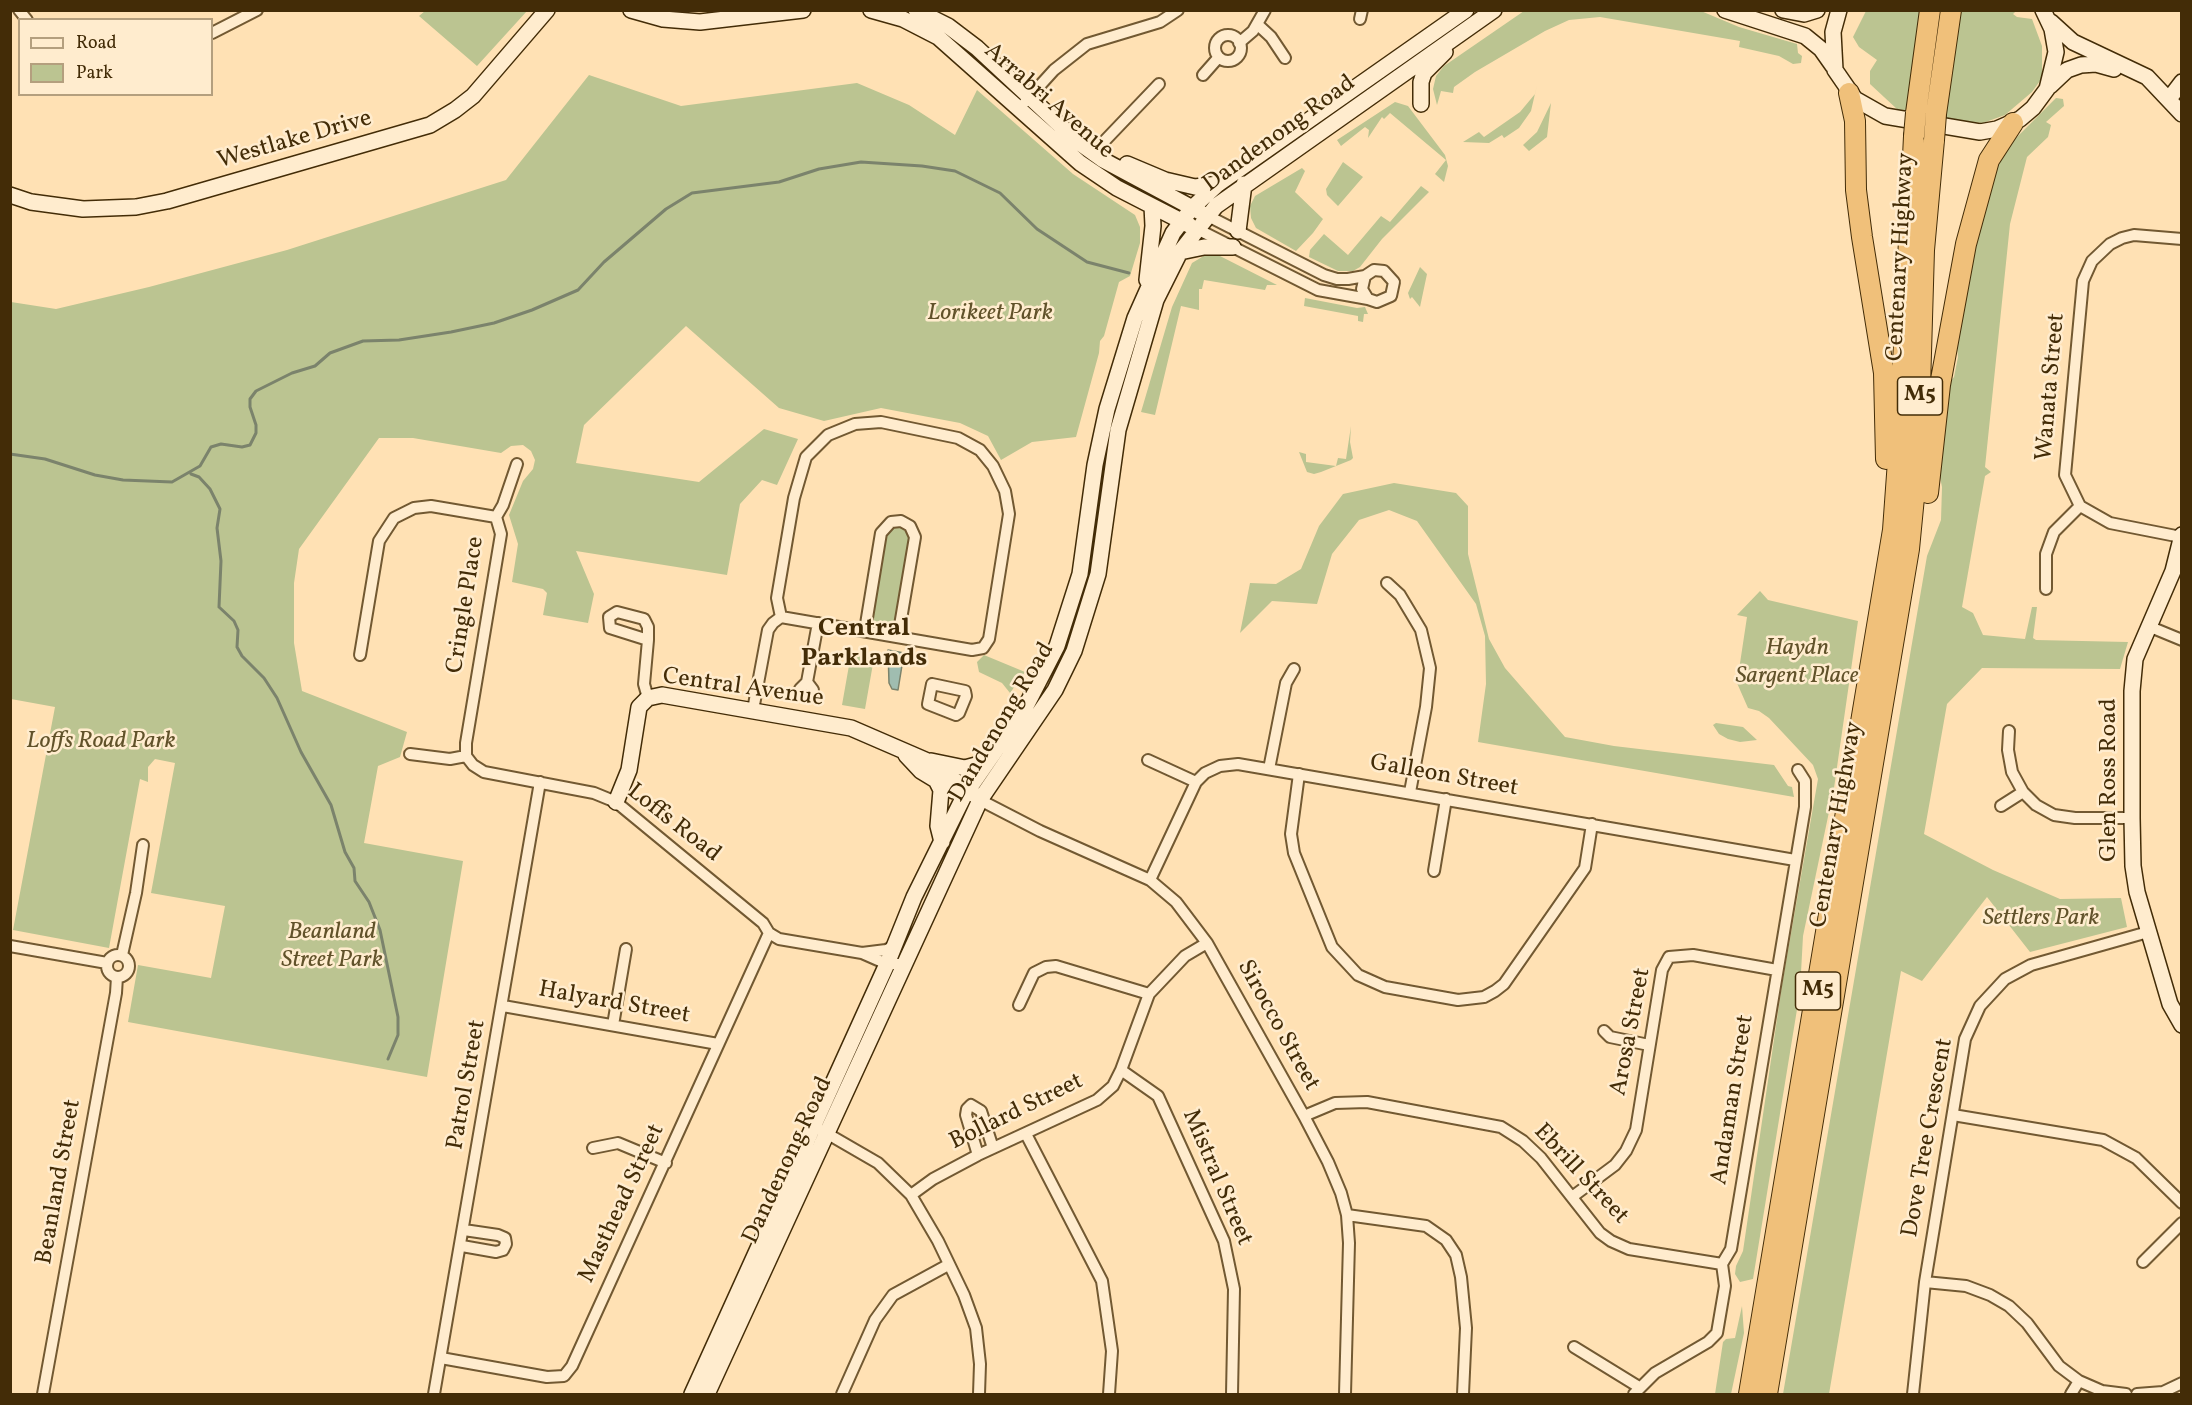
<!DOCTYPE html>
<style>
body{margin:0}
#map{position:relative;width:2192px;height:1405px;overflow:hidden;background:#ffe1b4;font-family:Vollkorn,serif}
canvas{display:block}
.frame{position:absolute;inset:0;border:12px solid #432c07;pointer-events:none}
.legend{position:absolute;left:18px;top:18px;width:195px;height:78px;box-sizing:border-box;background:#ffecce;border:2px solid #b49f7e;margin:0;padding:8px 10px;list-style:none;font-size:18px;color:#432c07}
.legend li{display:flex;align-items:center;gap:12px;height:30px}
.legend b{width:30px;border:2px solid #b49f7e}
</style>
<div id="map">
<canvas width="2192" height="1405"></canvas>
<div class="frame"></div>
<ul class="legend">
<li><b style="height:8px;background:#ffecce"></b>Road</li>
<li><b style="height:16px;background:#bbc491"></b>Park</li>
</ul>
</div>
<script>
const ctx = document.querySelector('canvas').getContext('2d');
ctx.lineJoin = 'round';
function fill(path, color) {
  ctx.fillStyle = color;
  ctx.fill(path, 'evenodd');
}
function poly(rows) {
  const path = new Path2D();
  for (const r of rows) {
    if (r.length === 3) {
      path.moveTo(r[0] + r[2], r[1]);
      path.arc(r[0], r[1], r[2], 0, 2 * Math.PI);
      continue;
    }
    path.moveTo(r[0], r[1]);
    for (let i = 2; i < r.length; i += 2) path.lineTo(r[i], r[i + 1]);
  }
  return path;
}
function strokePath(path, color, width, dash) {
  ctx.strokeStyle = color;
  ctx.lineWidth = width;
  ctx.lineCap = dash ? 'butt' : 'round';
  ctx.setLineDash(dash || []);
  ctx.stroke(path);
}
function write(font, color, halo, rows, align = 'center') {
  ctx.font = font + ' Vollkorn,serif';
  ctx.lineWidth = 5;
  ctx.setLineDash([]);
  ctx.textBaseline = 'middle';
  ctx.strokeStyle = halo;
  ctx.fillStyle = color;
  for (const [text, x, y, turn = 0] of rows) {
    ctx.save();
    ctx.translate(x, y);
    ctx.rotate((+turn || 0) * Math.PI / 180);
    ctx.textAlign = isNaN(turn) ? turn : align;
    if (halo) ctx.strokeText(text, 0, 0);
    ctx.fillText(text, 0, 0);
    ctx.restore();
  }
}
fill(poly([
 [425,11,425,10,527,11,477,66,419,16],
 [1524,11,1701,11,1739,27,1797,44,1798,53,1802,56,1801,63,1793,64,1779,56,1739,47,1740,41,1600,17,1569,20,1545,31,1475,72,1454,87,1453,93,1441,91,1437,105,1433,89,1436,76,1444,66],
 [1866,11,1925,11,1910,114,1898,110,1870,84,1870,71,1877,60,1859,47,1853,37],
 [1960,11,2016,11,2013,14,2017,17,2032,19,2042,46,2042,78,2032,92,2005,115,1983,123,1945,120],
 [589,75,681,106,857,83,909,105,955,135,977,90,1073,174,1135,215,1140,227,1140,243,1130,276,1119,282,1104,336,1100,341,1099,353,1076,437,1032,442,1001,460,988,436,960,423,881,408,824,421,779,408,686,326,584,425,576,463,699,482,764,429,798,439,777,485,762,480,740,504,727,575,576,551,594,594,588,623,543,615,547,593,543,589,512,582,518,544,509,515,523,481,533,469,535,460,531,451,523,445,511,446,501,453,413,438,379,438,299,549,294,583,294,643,302,691,407,732,400,757,378,766,364,843,463,861,427,1077,128,1022,138,965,211,978,225,906,151,893,175,763,155,759,148,767,148,782,140,779,109,948,13,930,55,707,11,699,11,302,56,309,149,287,287,250,506,180],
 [1537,85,1531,111,1519,128,1504,138,1502,135,1489,143,1463,142,1479,132,1484,137,1520,112,1535,94],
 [2056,98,2063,99,2064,106,2046,122,2051,125,2048,137,2027,157,2010,224,1985,467,1991,472,1985,476,1962,607,1973,613,1983,635,2025,639,2032,607,2037,607,2033,638,2036,640,2128,642,2120,669,1982,668,1947,704,1924,834,1993,870,2060,899,2121,898,2127,927,2030,952,1987,897,1922,981,1901,971,1829,1394,1783,1394,1927,556,1941,520,1942,487,1938,467,1949,383,1954,377,1958,357,1956,337,1959,315,1995,159],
 [1395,102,1408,106,1445,155,1448,166,1444,182,1435,174,1446,160,1390,113,1384,119,1382,117,1368,138,1369,130,1365,127,1341,146,1337,140],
 [1551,103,1547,137,1529,151,1523,145,1537,132],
 [1343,162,1363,177,1338,206,1327,195,1326,189],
 [1302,168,1305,171,1295,192,1323,219,1313,233,1296,251,1256,228,1251,218,1250,206,1255,196],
 [1421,186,1429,192,1382,239,1360,267,1353,271,1338,271,1309,257,1310,250,1324,234,1348,255,1381,216,1390,222],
 [1207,254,1218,255,1277,285,1267,285,1265,290,1204,280,1202,289,1199,289,1199,310,1181,306,1155,415,1141,412,1172,307,1192,263],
 [1420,267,1427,274,1420,307,1412,297,1410,299,1408,293],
 [1305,298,1357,308,1365,307,1368,314,1364,314,1363,322,1358,321,1358,316,1304,306],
 [1351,426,1350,442,1353,458,1351,460,1321,472,1314,474,1307,472,1299,452,1306,454,1306,462,1336,466,1338,458,1346,459],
 [1394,483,1456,493,1468,506,1468,554,1489,639,1505,668,1565,737,1614,746,1774,765,1788,786,1792,787,1794,797,1478,742,1486,684,1485,636,1476,604,1417,521,1389,510,1359,520,1332,554,1317,604,1272,601,1240,633,1250,583,1276,584,1301,569,1319,526,1343,494],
 [892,527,903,528,910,539,895,623,884,630,874,627,871,620,885,534],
 [1760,591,1768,600,1858,621,1834,788,1803,936,1800,991,1753,1279,1740,1282,1735,1274,1736,1266,1743,1251,1782,985,1818,779,1813,765,1769,718,1759,711,1748,708,1737,683,1747,617,1737,615],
 [851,654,874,658,865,709,842,705],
 [984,655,1025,672,1010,693,1002,683,979,672,977,662],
 [1716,723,1743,727,1757,740,1740,742,1728,739,1719,734,1713,725],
 [1742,1306,1744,1333,1731,1394,1715,1394,1723,1342,1726,1339,1735,1338]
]), '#bbc491');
const water = poly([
 [888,650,904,653,898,690,892,689,889,683,888,650]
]);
fill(water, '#a0bdb0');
strokePath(water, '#7b836c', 1.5);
strokePath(poly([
 [10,454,45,459,95,475,123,480,172,482,200,466,211,447,221,444,242,447,250,445,256,433,256,425,250,407,250,399,256,391,292,373,315,366,330,353,363,341,399,340,451,332,494,323,532,310,578,290,604,262,666,209,692,193,779,182,819,169,861,162,922,166,955,171,1000,193,1037,229,1087,262,1129,273],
 [191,474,199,477,210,489,220,509,217,528,221,561,219,607,234,621,238,630,237,647,242,656,264,678,277,698,301,752,331,805,345,852,354,868,355,881,369,902,380,930,398,1017,398,1035,388,1059]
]), '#7b836c', 3);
const street = poly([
 [19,10,27,20],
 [1360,19,1362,10],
 [1257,24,1271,37,1285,58],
 [212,33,257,10],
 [1228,48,13],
 [1239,43,1253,31,1265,10],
 [1203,75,1218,58],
 [1025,102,1054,70,1087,44,1160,22,1178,10],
 [1093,153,1159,84],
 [1208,216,1324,275,1337,279,1348,279,1365,276,1374,270,1384,271,1394,282,1391,296,1377,302,1368,299,1362,289,1365,276],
 [1197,229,1318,290,1368,299],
 [2181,537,2110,523,2080,506,2065,475,2083,281,2092,261,2110,244,2122,238,2134,235,2182,239],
 [1387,583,1400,595,1421,630,1430,668,1426,707,1410,792],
 [2046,589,2046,554,2054,532,2080,506],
 [2148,626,2182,640],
 [865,630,881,533,891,522,901,521,910,526,915,537,898,637],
 [648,640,648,627,644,619,617,612,609,617,610,628,648,640,644,684,648,698],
 [360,655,379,541,394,518,414,508,431,506,496,517],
 [807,682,818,623],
 [932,684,965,691,966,696,959,713,956,715,928,704,932,684],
 [800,689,807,682,813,690],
 [753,710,768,630,773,623,781,617,777,598,794,498,806,457,828,435,855,424,881,422,958,438,980,450,993,466,1005,491,1009,514,989,639,983,648,972,650,781,617],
 [2009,731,2008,750,2012,772,2023,792,2036,805,2054,815,2075,818,2132,818],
 [410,754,450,759,466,756,473,765,484,772,594,793,616,802,763,923,769,933,779,939,862,953,887,964,903,964],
 [466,756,466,743,501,534,496,517,503,505,517,464],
 [1148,760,1196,782],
 [1269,769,1286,683,1294,669],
 [1299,774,1291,834,1294,853,1332,947,1358,975,1385,987,1458,1000,1484,997,1495,991,1504,984,1585,868,1592,824],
 [980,800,1040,831,1150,880,1176,902,1207,943,1304,1116,1328,1162,1341,1193,1347,1215,1349,1243,1345,1394],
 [2001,806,2023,792],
 [1434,871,1446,799],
 [1150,880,1196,782,1205,773,1220,766,1238,764,1795,860],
 [10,946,107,963],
 [862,953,886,950,895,946],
 [118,966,11],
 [122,955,136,893,143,845],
 [1019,1005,1034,973,1046,967,1056,966,1149,994],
 [503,1006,718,1044],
 [613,1025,626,949],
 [1604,1031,1610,1037,1649,1045],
 [1121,1070,1158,1096,1224,1241,1234,1289,1232,1394],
 [1953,1115,2103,1140,2136,1158,2182,1203],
 [1304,1116,1335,1103,1367,1102,1501,1127,1523,1141,1541,1158,1600,1233,1611,1241,1629,1249,1722,1264],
 [821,1130,878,1163,911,1195,938,1241,964,1295,976,1328,980,1364,979,1394],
 [1026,1134,1102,1281,1112,1351,1109,1394],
 [593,1148,618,1143,666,1163],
 [978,1155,966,1115,967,1109,971,1105,981,1111,993,1148],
 [911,1195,933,1179,978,1155,1097,1100,1113,1086,1121,1070,1149,994,1185,956,1207,943],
 [1572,1197,1615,1165,1626,1151,1636,1130,1662,970,1669,957,1693,955,1777,970],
 [1347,1215,1426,1226,1446,1240,1456,1255,1461,1277,1466,1328,1463,1394],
 [462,1246,496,1252,503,1250,506,1244,505,1238,498,1235,464,1230],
 [2143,1262,2182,1223],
 [1925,1282,1966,1286,1990,1295,2009,1306,2027,1323,2059,1366,2079,1381,2102,1391,2126,1394],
 [1574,1347,1639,1387],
 [441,1358,547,1377,564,1376,572,1366,769,933],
 [43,1394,116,993,117,977],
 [434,1394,540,782],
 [842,1394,875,1320,893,1295,948,1265],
 [1634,1394,1655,1373,1708,1342,1717,1333,1725,1286,1722,1264,1731,1249,1805,807,1805,781,1798,770],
 [1913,1394,1925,1282,1965,1039,1980,1006,2005,979,2031,965,2148,932],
 [2071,1394,2079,1381],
 [2137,1394,2163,1392,2182,1383]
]);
const secondary = poly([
 [631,10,663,19,700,22,803,10],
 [871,10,903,19,938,37,1080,163,1117,188,1189,225],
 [916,10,948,26,977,48,1078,142,1103,160,1200,212],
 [1725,10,1805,36,1821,49,1833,66],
 [1783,10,1804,14,1817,10],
 [1839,10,1833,32,1835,70,1855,99,1885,116,1980,132,1997,129,2020,119,2033,108,2047,89,2056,52,2052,29,2043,10],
 [2051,22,2073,42,2147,77,2182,114],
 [2050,86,2067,70,2081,65,2096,64,2114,69],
 [2169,99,2182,82],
 [1421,104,1421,82,1424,73,1445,52],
 [1127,164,1165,180,1195,187,1218,184],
 [10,195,31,202,83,209,136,207,167,201,430,125,455,110,473,96,547,10],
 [1238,231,1244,184],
 [1180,252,1204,247,1233,247],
 [1147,280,1153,226,1152,206],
 [2182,535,2173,571,2135,659,2132,691,2132,818,2133,866,2137,892,2170,1004,2182,1025],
 [906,755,921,771,954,791],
 [931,761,965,768,987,762],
 [936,780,941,790,938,826,942,842],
 [616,802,629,770,639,707,648,698,662,695,851,728,925,760,975,795],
 [692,1394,887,964,914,897,964,796,1025,708,1057,646,1080,574,1095,465,1107,409,1135,318,1173,233,1192,208,1218,184,1466,10],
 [707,1394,980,800,1055,690,1074,651,1098,574,1118,430,1156,300,1180,252,1216,206,1494,10]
]);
const highway = poly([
 [1849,93,1855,121,1856,190,1862,237,1884,373,1886,459],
 [1916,113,1930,10],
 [1936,114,1951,10],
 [1928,493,1940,385,1966,244,1989,160,2013,123],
 [1749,1394,1893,530,1899,447,1914,136],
 [1767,1394,1909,549,1918,456,1924,250,1934,140]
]);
strokePath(street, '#725932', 14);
strokePath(secondary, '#432c07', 18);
strokePath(highway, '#432c07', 22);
strokePath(street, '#ffecce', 10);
strokePath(secondary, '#ffecce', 15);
strokePath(highway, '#f0c07a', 20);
const highwayBridge = poly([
 [1914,136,1916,113],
 [1934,140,1936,114]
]);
strokePath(highwayBridge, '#432c07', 22, []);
strokePath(highwayBridge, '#f0c07a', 20);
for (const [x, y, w] of [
 [1920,396,45],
 [1818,991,45]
]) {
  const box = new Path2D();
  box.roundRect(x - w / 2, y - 19, w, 38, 4.5);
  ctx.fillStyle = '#ffecce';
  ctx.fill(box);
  strokePath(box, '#432c07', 1.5);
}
write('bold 22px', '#432c07', null, [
 ["M5",1920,396],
 ["M5",1818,991]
]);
write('24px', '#432c07', '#ffecce', [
 ["Arrabri Avenue",1048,102,41],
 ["Dandenong Road",1280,135,-36],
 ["Westlake Drive",295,141,-16],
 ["Centenary Highway",1902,257,-87],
 ["Wanata Street",2052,387,-85],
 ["Cringle Place",467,605,-81],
 ["Central Avenue",743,689,8],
 ["Dandenong Road",1003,723,-59],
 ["Galleon Street",1444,777,10],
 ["Glen Ross Road",2111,780,-90],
 ["Loffs Road",673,824,38],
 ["Centenary Highway",1838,825,-80],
 ["Halyard Street",614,1004,10],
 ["Sirocco Street",1277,1026,61],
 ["Arosa Street",1632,1032,-79],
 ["Patrol Street",468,1085,-80],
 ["Andaman Street",1734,1100,-81],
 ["Bollard Street",1017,1113,-26],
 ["Dove Tree Crescent",1929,1138,-80],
 ["Dandenong Road",789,1161,-65],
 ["Ebrill Street",1580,1175,47],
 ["Mistral Street",1216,1178,67],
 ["Beanland Street",60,1182,-80],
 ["Masthead Street",623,1204,-65]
]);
write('italic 24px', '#61522a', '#ffecce', [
 ["Lorikeet Park",990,315],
 ["Haydn",1797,650],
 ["Sargent Place",1797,678],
 ["Loffs Road Park",101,743],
 ["Settlers Park",2041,920],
 ["Beanland",332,934],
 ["Street Park",332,962]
]);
write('bold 26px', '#432c07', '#ffecce', [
 ["Central",864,630],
 ["Parklands",864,660]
]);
</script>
